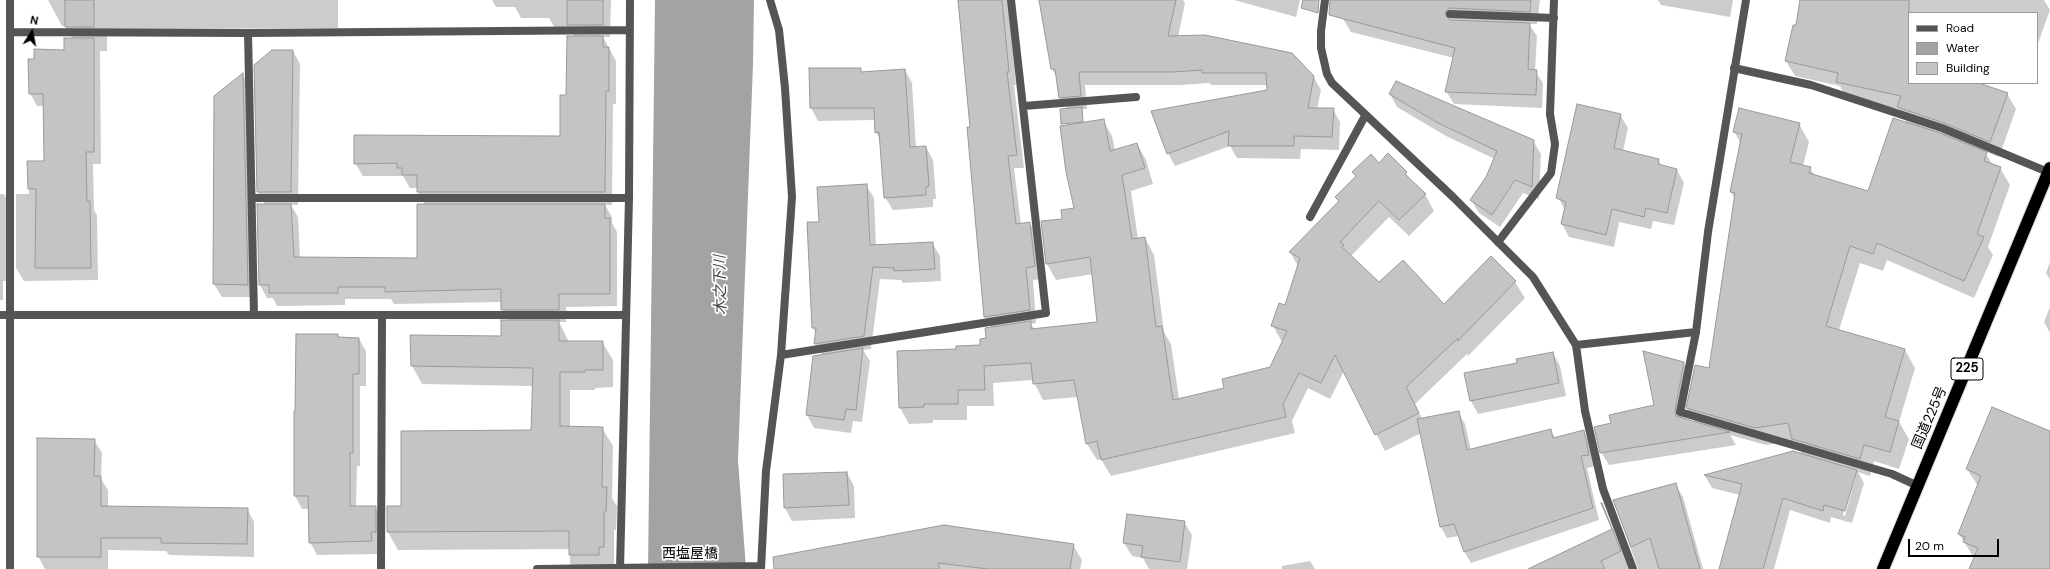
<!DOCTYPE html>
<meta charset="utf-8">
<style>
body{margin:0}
#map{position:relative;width:2050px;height:569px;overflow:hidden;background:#fff;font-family:"DM Sans",sans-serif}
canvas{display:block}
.legend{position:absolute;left:1908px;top:12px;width:130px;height:72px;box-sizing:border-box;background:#fff;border:1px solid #999;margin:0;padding:5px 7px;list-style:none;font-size:12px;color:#000}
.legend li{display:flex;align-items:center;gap:8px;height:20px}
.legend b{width:20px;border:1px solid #999}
.north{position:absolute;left:12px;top:12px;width:40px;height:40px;-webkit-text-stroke:3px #fff;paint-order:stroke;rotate:11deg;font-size:11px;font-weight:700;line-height:16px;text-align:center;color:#000}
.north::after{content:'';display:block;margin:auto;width:14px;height:18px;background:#000;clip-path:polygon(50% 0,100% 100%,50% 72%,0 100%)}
.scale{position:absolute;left:1908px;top:539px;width:91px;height:18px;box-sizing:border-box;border:2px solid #000;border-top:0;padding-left:5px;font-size:12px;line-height:14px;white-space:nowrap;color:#000;-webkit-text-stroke:3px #fff;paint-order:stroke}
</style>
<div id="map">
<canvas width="2050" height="569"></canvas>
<ul class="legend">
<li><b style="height:5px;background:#555"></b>Road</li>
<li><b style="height:11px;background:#a3a3a3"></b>Water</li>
<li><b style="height:11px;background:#c4c4c4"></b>Building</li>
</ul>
<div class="north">N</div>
<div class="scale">20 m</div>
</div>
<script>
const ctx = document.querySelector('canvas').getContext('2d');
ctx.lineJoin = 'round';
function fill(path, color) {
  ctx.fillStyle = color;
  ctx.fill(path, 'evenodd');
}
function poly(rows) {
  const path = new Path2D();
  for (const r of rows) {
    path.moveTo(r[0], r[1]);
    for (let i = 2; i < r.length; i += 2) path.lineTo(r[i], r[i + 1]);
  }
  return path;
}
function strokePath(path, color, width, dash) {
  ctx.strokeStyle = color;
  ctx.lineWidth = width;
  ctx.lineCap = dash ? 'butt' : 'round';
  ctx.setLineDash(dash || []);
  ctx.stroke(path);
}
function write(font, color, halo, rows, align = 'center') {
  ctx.font = font + ' "DM Sans","Noto Sans JP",sans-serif';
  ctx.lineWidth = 3.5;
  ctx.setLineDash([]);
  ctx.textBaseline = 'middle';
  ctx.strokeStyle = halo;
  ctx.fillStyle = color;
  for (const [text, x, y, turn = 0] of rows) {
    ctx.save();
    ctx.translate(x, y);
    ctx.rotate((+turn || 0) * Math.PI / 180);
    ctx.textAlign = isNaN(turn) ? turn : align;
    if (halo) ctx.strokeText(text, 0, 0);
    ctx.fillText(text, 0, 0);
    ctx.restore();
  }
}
fill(poly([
 [655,0,754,0,753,64,738,460,746,569,648,569]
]), '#a3a3a3');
fill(poly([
 [48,0,338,0,338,28,119,29,107,34,107,51,100,51,101,164,93,164,94,210,97,215,98,280,24,281,16,268,16,194,29,194,28,162,45,162,44,106,37,106,30,93,35,60,65,51,73,39,65,26,62,26],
 [492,0,611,0,610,37,603,37,616,61,616,104,613,104,612,205,605,205,612,217,612,223,617,232,617,306,566,307,566,322,559,322,569,342,602,342,613,360,613,387,595,388,595,390,570,390,570,427,602,428,613,446,612,498,617,506,616,530,614,530,614,569,573,569,570,563,570,549,398,550,388,532,402,507,532,431,533,386,422,384,412,366,502,337,509,322,502,309,502,302,394,304,391,299,345,299,345,305,277,306,273,298,267,298,260,285,265,204,258,192,255,65,293,51,300,64,298,205,291,205,298,217,300,258,418,259,425,204,418,192,418,188,410,188,403,176,363,176,355,163,561,137,575,37,571,30,556,30,549,18,521,18,515,7,496,7],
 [959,0,1008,0,1016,85,1014,85,1024,168,1014,168,1021,225,1030,224,1037,236,1042,279,1033,280,1036,323,1031,324,1035,330,1098,323,1093,274,1056,280,1047,264,1042,222,1063,220,1075,209,1103,120,1112,136,1115,150,1137,144,1146,160,1153,184,1131,191,1138,239,1145,238,1154,255,1164,332,1171,344,1179,399,1225,389,1271,368,1282,342,1273,326,1286,306,1298,266,1290,252,1339,202,1336,197,1356,177,1353,172,1379,164,1406,173,1411,181,1425,194,1434,211,1409,236,1389,217,1351,256,1379,283,1444,306,1515,282,1525,298,1468,356,1467,354,1415,404,1422,419,1458,412,1465,424,1471,450,1551,431,1555,438,1583,431,1590,443,1596,466,1587,468,1599,520,1471,563,1464,551,1459,536,1447,538,1441,527,1421,433,1385,451,1344,371,1330,399,1308,388,1292,421,1295,433,1111,476,1101,459,1097,460,1087,444,1079,397,1043,400,1033,380,993,383,994,406,967,406,967,420,933,420,933,423,909,424,900,408,957,350,981,346,987,339,992,328,985,317,968,128,971,128],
 [1040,0,1183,0,1185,3,1178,37,1313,76,1321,90,1317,109,1333,109,1340,122,1339,150,1301,149,1300,159,1237,158,1230,146,1175,166,1168,153,1268,91,1268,85,1211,85,1209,83,1181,85,1085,85,1087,109,1067,110,1060,97,1058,79,1052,69],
 [1234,0,1300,0,1296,17],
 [1346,0,1540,0,1537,24,1529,24,1537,36,1535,71,1543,83,1542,108,1454,104,1446,91,1454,58,1351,32,1343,19],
 [1658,0,1733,0,1730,17,1661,5],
 [1801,0,2044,0,2050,10,2037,46,2037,13,1909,13,1909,83,1983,83,1982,85,2007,94,2016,109,1999,157,1984,151,1993,165,2000,168,2010,185,1988,247,1993,255,1974,298,1887,260,1883,271,1860,263,1839,330,1905,350,1915,368,1899,422,1909,439,1899,469,1874,461,1870,476,1858,472,1864,483,1852,523,1831,517,1830,523,1790,510,1774,569,1720,569,1740,495,1712,488,1705,476,1793,452,1802,454,1794,441,1766,445,1730,435,1736,445,1609,465,1601,452,1612,424,1655,405,1684,363,1691,376,1683,419,1696,423,1687,408,1710,370,1735,199,1731,192,1741,144,1734,131,1799,124,1809,142,1803,166,1810,168,1815,176,1868,193,1907,123,1899,109,1846,97,1840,86,1795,76,1786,61,1796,27],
 [1853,479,1855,479,1845,516,1843,515],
 [860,69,862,73,905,70,912,83,916,148,926,147,933,160,936,199,933,199,933,207,893,210,885,197,881,141,876,132,875,120,818,121,811,108],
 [243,75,250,87,255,297,222,297,214,284,215,97],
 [1390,94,1533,141,1541,154,1539,199,1523,193,1500,227,1479,213,1471,200,1487,177,1495,159,1446,136,1397,107],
 [1620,115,1628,128,1623,151,1658,160,1662,166,1677,170,1684,183,1674,225,1653,221,1651,229,1619,222,1614,247,1569,237,1562,224,1565,210,1558,197],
 [866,185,874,198,876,246,932,243,940,256,941,281,903,283,901,280,880,279,871,349,863,350,870,361,862,422,853,421,851,433,814,428,807,415,822,355,815,344,817,334,812,327,820,223],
 [0,194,4,194,11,207,11,281,3,281,3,300,0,300],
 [2050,262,2050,280,2046,273],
 [2050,307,2050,333,2044,322],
 [338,335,340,338,359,339,366,351,366,386,360,386,360,466,357,466,356,507,375,507,383,520,378,554,317,555,310,542,309,509,302,509,295,496],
 [1553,353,1560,366,1566,396,1478,414,1471,401,1518,363],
 [2050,432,2050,569,1970,569,1974,558,1959,534,1978,486,1967,469],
 [94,440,102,453,101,479,108,490,108,507,247,509,254,522,254,557,169,555,166,551,108,550,108,569,45,569,38,556],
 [847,473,854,486,855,518,792,521,785,508,784,475],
 [1675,484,1683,497,1703,569,1638,569,1614,501],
 [1607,513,1629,569,1531,569,1613,529],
 [1184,522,1192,535,1187,569,1149,569,1143,558,1132,556,1124,543],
 [1073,545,1082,560,1080,569,785,569],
 [1310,561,1315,569,1282,569,1282,566]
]), '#0003');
const building = poly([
 [65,0,94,0,94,27,65,27,65,0],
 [567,0,603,0,603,25,567,25,567,0],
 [958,0,1002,0,1009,72,1007,72,1017,155,1008,156,1016,224,1030,222,1035,266,1026,268,1030,310,984,317,967,127,970,127,958,0],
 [1039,0,1176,0,1168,36,1205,35,1292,53,1314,76,1308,108,1334,108,1332,137,1294,136,1294,146,1228,146,1229,131,1167,154,1151,111,1267,90,1266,73,1202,73,1202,70,1173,72,1079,72,1081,96,1059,98,1055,69,1051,69,1039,0],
 [1303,0,1319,0,1318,13,1301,8,1303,0],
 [1330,0,1531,0,1530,12,1450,8,1446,11,1445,14,1450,20,1530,23,1528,69,1537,70,1536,95,1445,92,1455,48,1329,15,1330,0],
 [1800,0,1909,0,1909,83,1979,83,2008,93,1990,142,1944,123,1897,107,1901,96,1836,82,1838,73,1785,61,1793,25,1796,25,1800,0],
 [567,36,603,36,603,47,609,47,609,91,606,91,605,192,417,192,417,175,402,175,402,168,397,168,397,163,354,164,354,135,560,136,560,95,566,95,567,36],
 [64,38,94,38,94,152,86,152,87,201,90,201,91,268,35,268,36,189,28,189,27,161,44,161,43,94,29,94,28,59,34,59,34,49,64,50,64,38],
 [272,50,293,50,291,192,257,192,254,65,272,50],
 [809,68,861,68,861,72,905,69,910,147,926,146,929,186,926,187,926,195,884,198,879,132,875,133,874,108,810,108,809,68],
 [243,73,248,285,213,284,214,96,243,73],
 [1396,81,1534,140,1532,187,1515,180,1492,215,1470,200,1486,177,1497,151,1438,123,1389,94,1396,81],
 [1577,104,1621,114,1614,148,1659,159,1658,164,1677,169,1667,213,1646,208,1644,217,1612,209,1606,235,1561,224,1566,202,1556,198,1577,104],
 [1082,107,1083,122,1061,124,1060,109,1082,107],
 [1739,108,1800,123,1790,162,1811,167,1809,173,1868,191,1893,118,1940,133,1987,152,1984,161,2001,167,1977,234,1984,237,1964,281,1877,243,1873,254,1850,246,1826,326,1905,349,1885,417,1899,421,1890,452,1864,445,1860,459,1792,439,1788,423,1755,428,1686,408,1695,365,1709,368,1735,193,1730,192,1742,134,1733,132,1739,108],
 [1104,119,1110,151,1137,143,1145,168,1122,175,1132,239,1145,237,1156,327,1162,326,1173,400,1224,388,1222,379,1270,367,1287,331,1271,326,1279,303,1285,305,1300,258,1289,252,1339,201,1335,197,1356,176,1352,172,1371,154,1379,163,1388,153,1407,172,1405,174,1426,194,1399,220,1379,201,1340,242,1344,245,1342,247,1379,282,1403,260,1444,304,1491,256,1516,281,1458,341,1458,338,1406,387,1419,413,1375,435,1335,355,1321,383,1299,373,1283,404,1286,417,1101,460,1097,441,1086,444,1074,380,1033,384,1031,363,984,366,985,390,958,390,958,404,924,404,924,407,899,408,897,351,956,349,956,346,980,345,980,339,986,338,985,328,1031,321,1031,329,1097,322,1090,257,1046,264,1041,221,1062,219,1061,210,1074,208,1066,172,1060,126,1104,119],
 [867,184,870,245,933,242,935,269,894,271,894,268,873,267,864,336,814,344,816,328,812,328,807,222,819,222,817,187,867,184],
 [257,204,291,204,294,257,417,258,417,204,605,204,605,218,610,218,610,294,559,294,559,310,501,310,501,289,385,292,385,287,338,287,338,293,269,293,269,285,259,285,257,204],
 [501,320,559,320,559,341,603,341,603,370,585,370,585,372,560,372,560,426,603,427,602,487,607,487,606,512,604,512,604,547,599,547,599,555,569,555,569,531,387,532,387,506,401,506,401,431,531,430,533,368,411,366,410,335,501,336,501,320],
 [296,334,338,334,338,337,359,338,359,374,353,374,353,453,350,453,350,506,376,506,376,532,371,532,372,541,309,543,308,496,294,496,294,411,295,411,296,334],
 [863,348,856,410,846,409,844,420,806,415,813,356,863,348],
 [1643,351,1684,362,1675,411,1676,416,1730,432,1600,453,1594,427,1611,423,1609,415,1654,405,1643,351],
 [1553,352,1559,383,1470,401,1464,373,1517,363,1516,359,1553,352],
 [1992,407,2050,431,2050,569,1969,569,1978,548,1963,542,1965,537,1958,534,1981,476,1966,469,1992,407],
 [1459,411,1467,450,1551,429,1553,438,1584,430,1589,455,1581,456,1593,508,1464,552,1454,524,1440,527,1417,419,1459,411],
 [37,438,95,439,94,476,101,476,101,506,248,508,247,544,161,543,161,538,101,538,101,557,37,557,37,438],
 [1793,451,1857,470,1845,511,1824,505,1823,511,1783,498,1763,569,1719,569,1742,484,1704,475,1793,451],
 [847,472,849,505,784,508,783,474,847,472],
 [1676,483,1700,569,1659,569,1650,538,1631,547,1613,500,1676,483],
 [1601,503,1602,503,1621,551,1601,561,1605,569,1528,569,1612,529,1601,503],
 [1127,514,1185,521,1180,562,1141,557,1143,546,1123,543,1127,514],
 [944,525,1074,544,1070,569,988,569,938,563,940,569,774,569,773,557,944,525]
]);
fill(building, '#c4c4c4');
strokePath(building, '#999', 1);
const highway = poly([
 [1883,569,2050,168]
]);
strokePath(highway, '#dbdbdb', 14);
strokePath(poly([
 [1734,68,1811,85,1875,106,1942,128,2048,172],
 [1498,242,1551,173,1555,144,1550,114],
 [1696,332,1680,412,1892,474,1918,486]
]), '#555', 8);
strokePath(poly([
 [1325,0,1321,31,1321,48,1327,74,1332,83,1453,197,1533,277,1576,345,1585,411,1603,489,1633,569],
 [1450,14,1554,18],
 [10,32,248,33,629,30],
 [248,33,254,315],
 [1024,106,1136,97],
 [1550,114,1554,0],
 [252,198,629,198],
 [1310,217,1365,116],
 [0,315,626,315],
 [1576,345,1696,332,1708,232,1746,0],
 [781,355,1046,313,1011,0],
 [10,569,10,0],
 [381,569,382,315],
 [537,569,761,566],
 [620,569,629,198,630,0],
 [761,569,766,471,781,355,792,197,785,88,779,30,770,0]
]), '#555', 8);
strokePath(highway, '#000', 12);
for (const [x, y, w] of [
 [1967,369,32]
]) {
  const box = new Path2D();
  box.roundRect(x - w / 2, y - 11, w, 22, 3);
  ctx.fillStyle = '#fff';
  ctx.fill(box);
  strokePath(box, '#000', 1);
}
write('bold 13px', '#000', null, [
 ["225",1967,369]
]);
write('14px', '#000', '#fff', [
 ["国道225号",1930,418,-67],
 ["西塩屋橋",690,554]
]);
write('italic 15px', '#444', '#fff', [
 ["木之下川",721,285,-91]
]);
</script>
